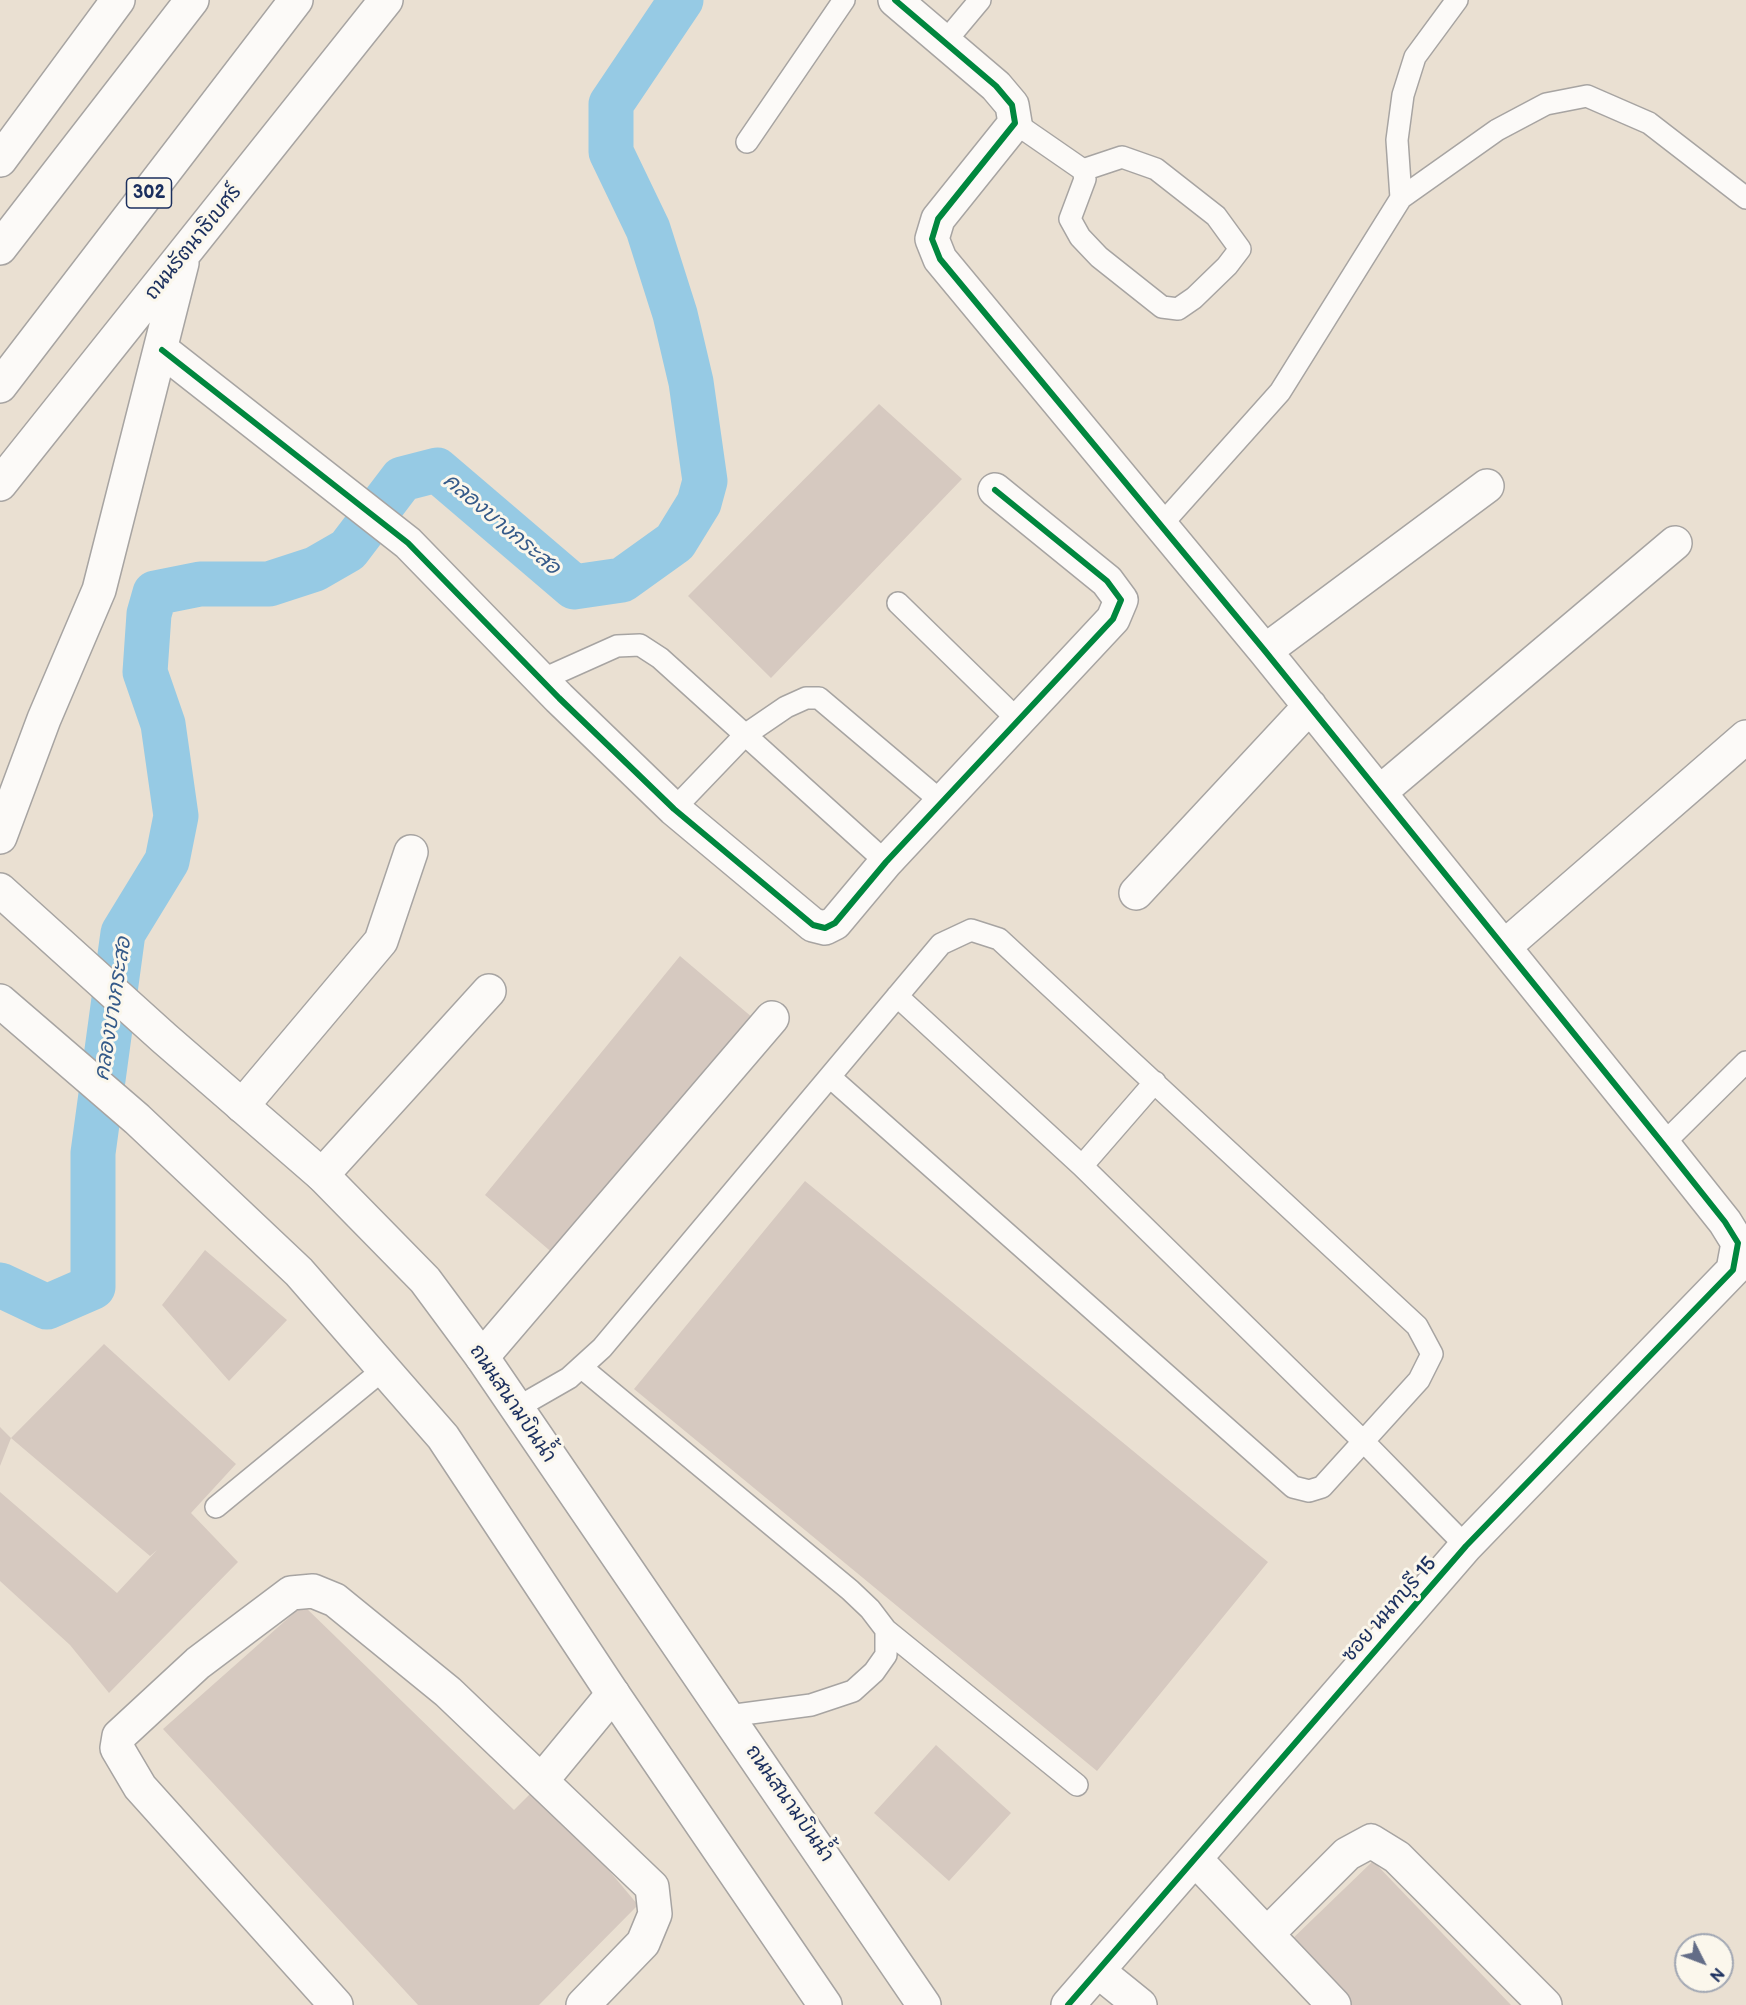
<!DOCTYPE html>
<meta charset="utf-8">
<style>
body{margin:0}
#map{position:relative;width:1746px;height:2005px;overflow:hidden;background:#eae0d2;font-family:"Balsamiq Sans",sans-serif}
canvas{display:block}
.north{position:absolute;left:1674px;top:1933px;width:60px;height:60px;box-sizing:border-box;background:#fbf7ec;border:2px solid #a1a7b3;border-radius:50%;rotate:132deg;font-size:16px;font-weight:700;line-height:24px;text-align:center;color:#1b2f5e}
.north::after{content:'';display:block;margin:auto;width:21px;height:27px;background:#636d87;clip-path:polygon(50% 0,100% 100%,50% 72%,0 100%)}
</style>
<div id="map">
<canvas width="1746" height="2005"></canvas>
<div class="north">N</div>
</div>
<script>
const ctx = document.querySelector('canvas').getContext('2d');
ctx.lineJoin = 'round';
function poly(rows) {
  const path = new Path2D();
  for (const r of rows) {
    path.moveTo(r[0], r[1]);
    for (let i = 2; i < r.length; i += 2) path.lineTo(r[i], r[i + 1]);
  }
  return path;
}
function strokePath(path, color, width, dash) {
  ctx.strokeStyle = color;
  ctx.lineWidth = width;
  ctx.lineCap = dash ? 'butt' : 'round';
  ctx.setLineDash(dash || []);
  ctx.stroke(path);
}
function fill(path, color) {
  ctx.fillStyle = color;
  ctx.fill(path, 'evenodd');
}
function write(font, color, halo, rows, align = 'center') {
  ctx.font = font + ' "Balsamiq Sans","Playpen Sans Thai",sans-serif';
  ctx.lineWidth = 6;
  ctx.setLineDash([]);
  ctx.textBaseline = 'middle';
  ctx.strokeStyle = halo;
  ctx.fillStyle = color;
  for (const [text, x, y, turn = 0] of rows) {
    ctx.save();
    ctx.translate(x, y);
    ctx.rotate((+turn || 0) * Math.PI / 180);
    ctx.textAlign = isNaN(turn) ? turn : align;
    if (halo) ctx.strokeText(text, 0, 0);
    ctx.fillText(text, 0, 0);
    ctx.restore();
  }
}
strokePath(poly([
 [0,1285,47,1307,93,1287,93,1153,123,933,167,861,176,816,163,724,145,672,149,614,155,593,200,584,269,584,315,569,348,550,402,479,437,470,574,587,622,580,675,542,699,503,705,481,691,382,675,314,648,229,611,152,611,104,681,0]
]), '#96cae4', 45);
fill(poly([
 [879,404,962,479,771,678,688,596],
 [680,956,753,1018,555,1255,485,1195],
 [805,1181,1268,1562,1097,1771,634,1389],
 [205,1250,287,1320,229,1381,162,1305],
 [104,1344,236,1464,191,1513,238,1562,109,1693,70,1645,0,1581,0,1492,117,1593,157,1550,150,1556,11,1438],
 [0,1427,11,1438,0,1466],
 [303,1605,514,1810,538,1786,638,1905,539,2005,418,2005,163,1729],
 [936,1745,1011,1813,949,1881,874,1813],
 [1373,1861,1511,2005,1347,2005,1288,1943]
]), '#d6c9c0');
const lane = poly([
 [944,43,980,0],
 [1015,123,1083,170,1085,179,1070,219,1080,237,1099,257,1162,307,1178,309,1194,298,1227,266,1240,249,1216,216,1156,169,1122,157,1083,170],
 [747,142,844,0],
 [1401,198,1497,130,1546,104,1587,96,1649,123,1746,198],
 [1162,524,1280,392,1401,198,1397,140,1403,95,1415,57,1457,0],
 [898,603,1018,720],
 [541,680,617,646,640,645,660,658,886,862],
 [674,809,745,735,786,707,806,698,819,698,942,802],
 [897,996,1082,1166,1365,1443,1466,1546],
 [1663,1144,1746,1062],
 [1082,1166,1155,1082],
 [581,1367,850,1590,870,1609,886,1630,886,1655,874,1672,853,1691,811,1705,728,1716],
 [515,1409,569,1378,602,1348,941,944,971,930,999,939,1417,1326,1432,1354,1419,1380,1322,1487,1309,1491,1293,1487,830,1077],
 [216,1507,384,1369],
 [886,1630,1077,1785]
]);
const street = poly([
 [895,0,996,86,1012,105,1015,123,938,219,932,239,940,259,1265,651,1663,1144,1725,1222,1738,1243,1733,1270,1466,1546,1068,2005],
 [162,350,408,543,559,698,674,809,813,925,825,928,835,923,886,862,1113,619,1121,600,1107,581,995,490],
 [1265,651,1487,486],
 [1380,792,1675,543],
 [1136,893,1310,706],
 [1504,947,1746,737],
 [242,1106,381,941,411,852],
 [322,1175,489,991],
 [482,1357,772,1018],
 [542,1780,613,1694],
 [1196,1860,1334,2005],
 [1267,1934,1347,1854,1371,1841,1397,1857,1545,2005],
 [1098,1971,1140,2005],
 [336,2005,140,1787,117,1748,119,1736,198,1663,291,1593,313,1591,335,1600,448,1692,652,1887,655,1914,643,1943,583,2005]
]);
const secondary = poly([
 [0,160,118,0],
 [0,484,386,0],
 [0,837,44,719,99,590,182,263],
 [0,890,164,1038,322,1175,425,1280,482,1357,924,2005],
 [0,1001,137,1119,299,1272,443,1437,613,1694,825,2005]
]);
const primary = poly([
 [0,248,192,0],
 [0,386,296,0]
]);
strokePath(lane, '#a7a4a2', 24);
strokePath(street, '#a7a4a2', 36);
strokePath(secondary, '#a7a4a2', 36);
strokePath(primary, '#a7a4a2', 36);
strokePath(lane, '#fcfaf8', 21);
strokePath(street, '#fcfaf8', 33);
strokePath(secondary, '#fcfaf8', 33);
strokePath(primary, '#fcfaf8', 33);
strokePath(poly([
 [895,0,996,86,1012,105,1015,123,938,219,932,239,940,259,1265,651,1663,1144,1725,1222,1738,1243,1733,1270,1466,1546,1068,2005],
 [162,350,408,543,559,698,674,809,813,925,825,928,835,923,886,862,1113,619,1121,600,1107,581,995,490]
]), '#00873e', 6);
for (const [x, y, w] of [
 [149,193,45]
]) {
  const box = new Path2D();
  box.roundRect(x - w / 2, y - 15, w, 30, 4.5);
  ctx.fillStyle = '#fbf7ec';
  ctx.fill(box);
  strokePath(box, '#1b2f5e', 1.5);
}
write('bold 18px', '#1b2f5e', null, [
 ["302",149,193]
]);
write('20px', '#1b2f5e', '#fbf7ec', [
 ["ถนนรัตนาธิเบศร์",194,243,-51],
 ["ถนนสนามบินน้ำ",512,1404,56],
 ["ซอย นนทบุรี 15",1390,1610,-49],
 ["ถนนสนามบินน้ำ",789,1804,55]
]);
write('italic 21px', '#355a89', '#fbf7ec', [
 ["คลองบางกระสอ",501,525,40],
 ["คลองบางกระสอ",114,1009,-81]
]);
</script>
